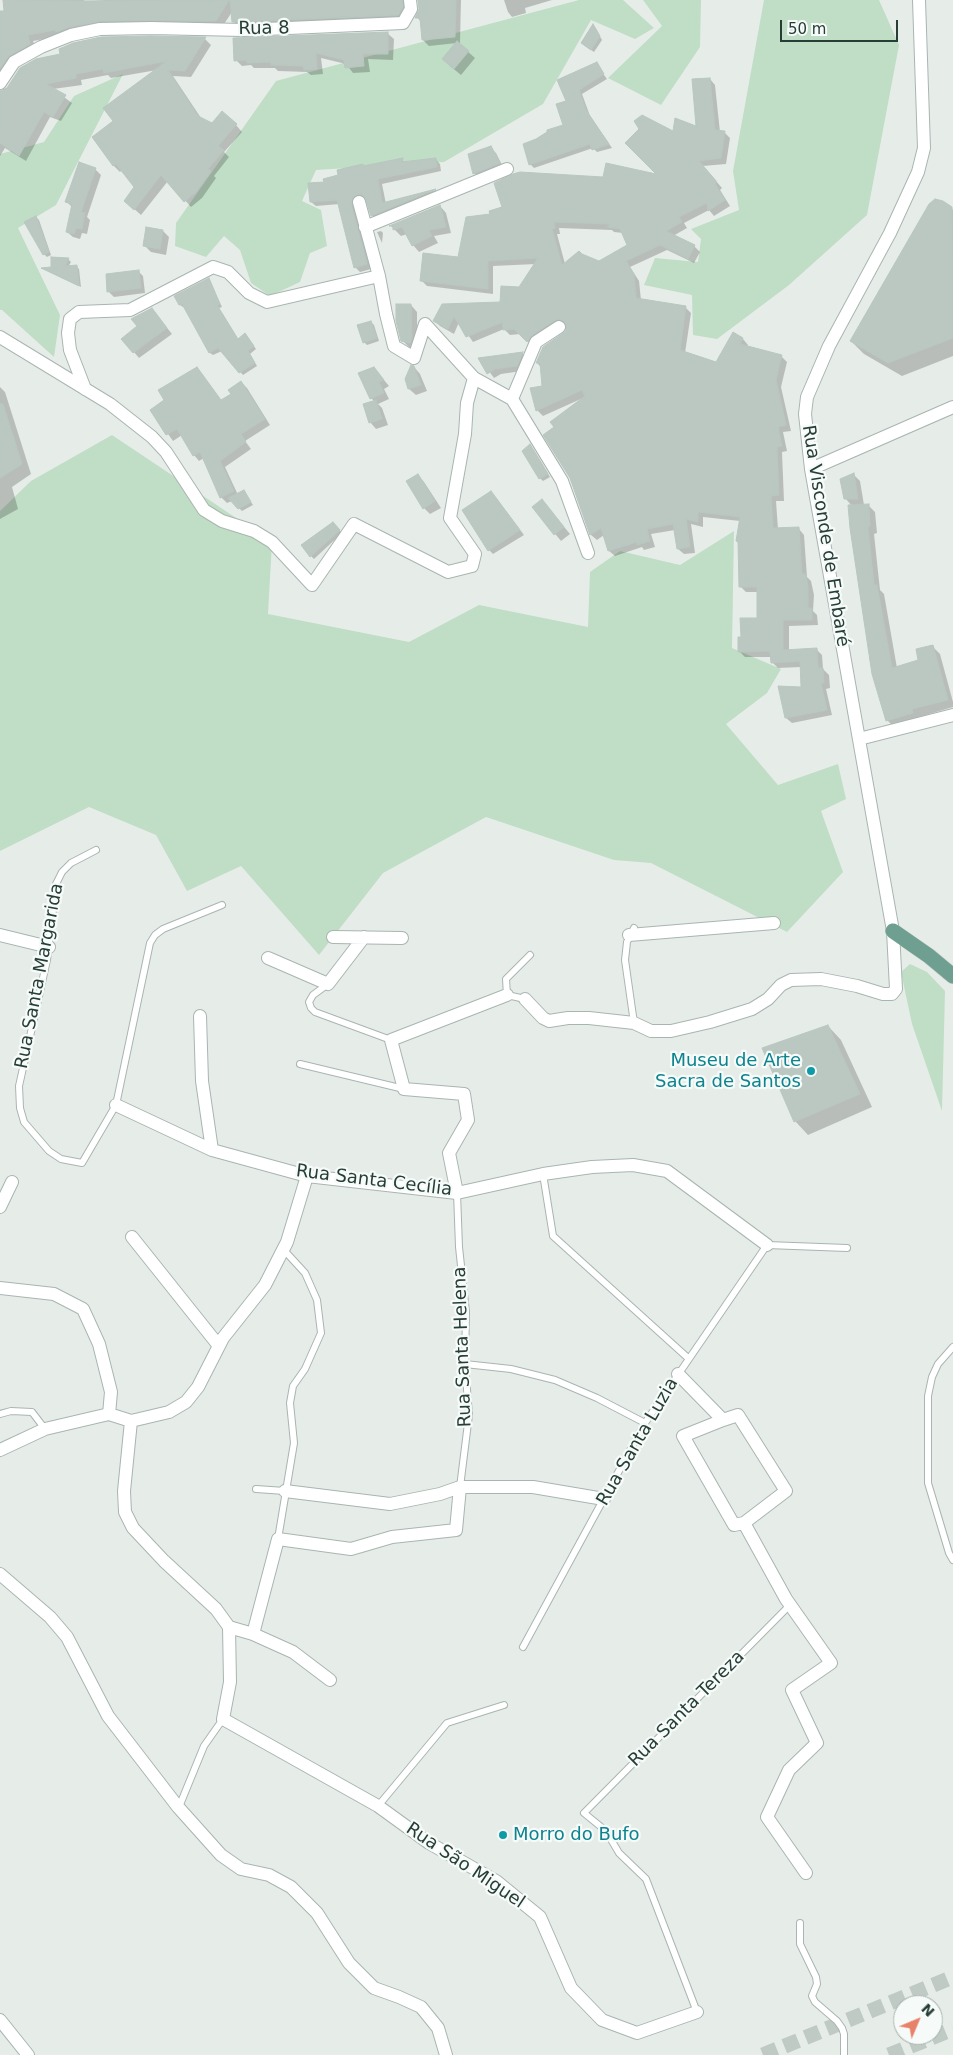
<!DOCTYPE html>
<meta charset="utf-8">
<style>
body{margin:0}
#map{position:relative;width:953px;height:2055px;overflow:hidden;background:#e6ede9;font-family:"DejaVu Sans",sans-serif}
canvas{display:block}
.north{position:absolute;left:893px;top:1995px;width:50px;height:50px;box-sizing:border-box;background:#f6faf8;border:1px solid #a3afaa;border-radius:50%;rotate:45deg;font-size:14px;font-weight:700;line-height:20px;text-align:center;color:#263e36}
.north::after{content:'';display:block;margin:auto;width:18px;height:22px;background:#e78269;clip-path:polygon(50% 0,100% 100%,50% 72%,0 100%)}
.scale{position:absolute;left:780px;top:20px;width:118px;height:22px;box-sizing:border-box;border:2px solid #263e36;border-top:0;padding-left:6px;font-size:15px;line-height:18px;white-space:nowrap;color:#263e36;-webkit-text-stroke:4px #f6faf8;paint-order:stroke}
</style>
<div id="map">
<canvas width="953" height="2055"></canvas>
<div class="north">N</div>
<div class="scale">50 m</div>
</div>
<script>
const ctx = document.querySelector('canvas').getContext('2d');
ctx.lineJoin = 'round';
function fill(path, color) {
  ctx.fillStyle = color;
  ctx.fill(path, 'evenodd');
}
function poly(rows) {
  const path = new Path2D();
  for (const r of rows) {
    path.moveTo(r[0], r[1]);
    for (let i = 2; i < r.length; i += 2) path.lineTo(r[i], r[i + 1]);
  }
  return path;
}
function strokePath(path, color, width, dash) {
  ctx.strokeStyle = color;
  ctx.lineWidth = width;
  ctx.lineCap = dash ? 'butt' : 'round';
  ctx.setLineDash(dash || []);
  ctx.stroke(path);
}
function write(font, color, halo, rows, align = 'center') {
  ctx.font = font + ' "DejaVu Sans",sans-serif';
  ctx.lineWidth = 4.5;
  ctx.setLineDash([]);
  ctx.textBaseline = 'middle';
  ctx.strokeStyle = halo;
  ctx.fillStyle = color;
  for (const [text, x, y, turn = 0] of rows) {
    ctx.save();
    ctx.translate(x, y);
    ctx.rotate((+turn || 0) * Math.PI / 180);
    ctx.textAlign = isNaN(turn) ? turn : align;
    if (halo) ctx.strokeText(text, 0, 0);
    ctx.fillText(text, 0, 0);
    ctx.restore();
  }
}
fill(poly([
 [579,0,623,0,654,28,635,39,591,20,543,104,444,162,316,170,302,201,321,210,327,246,310,253,300,282,270,296,251,283,240,250,224,236,206,257,175,246,176,223,276,81],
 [643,0,701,0,700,47,661,105,608,78,662,26],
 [764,0,879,0,899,45,867,215,789,285,717,339,693,335,692,295,644,285,655,258,698,262,701,239,691,229,739,210,733,171],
 [123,74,56,205,18,228,60,315,54,357,2,310,0,310,0,154,44,142,74,96],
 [112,435,272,542,268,614,409,642,479,605,588,627,590,572,620,551,680,565,734,531,732,648,781,669,767,693,726,724,778,785,838,764,846,799,821,811,843,872,787,932,651,863,614,860,486,817,383,873,319,955,241,866,187,891,156,835,89,807,0,851,0,511,31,481],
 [910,964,927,972,945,991,942,1111,912,1024,901,972]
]), '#c0ddc6');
fill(poly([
 [4,0,84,0,84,2,105,0,406,0,405,21,239,27,233,21,232,12,222,27,61,36,33,41,36,50,0,84,0,13,5,12],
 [419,0,461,0,460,43,458,43,475,58,461,75,450,66,457,43,429,46,423,40,421,22,417,17,420,9],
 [504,0,552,0,525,8,526,13,512,17,508,12],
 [596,29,602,40,594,52,585,46],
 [387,33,394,39,393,60,368,59,370,72,353,73,346,64,321,58,323,74,311,75,307,72,278,71,275,68,254,68,251,65,242,66,236,60],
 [101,38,205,39,211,45,191,77,173,76,201,118,212,124,236,125,242,132,224,152,229,157,214,176,216,178,202,198,191,207,168,181,141,215,132,207,136,187,122,170,120,172,114,166,93,138,115,121,157,70,111,78,108,75,81,80,82,85,53,89,72,103,61,121,50,117,26,161,5,148,0,156,0,92,61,54],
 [596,64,607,79,582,94,590,116,612,148,597,152,593,148,534,168,530,164,565,126,568,101],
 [710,79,715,85,720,132,724,132,730,138,726,164,703,166,722,188,720,190,730,206,714,216,709,210,684,223,687,228,673,236,694,246,700,252,694,263,667,250,630,267,639,281,641,300,685,307,691,313,685,353,717,363,743,339,748,345,747,347,781,356,787,362,781,387,791,431,783,432,787,451,782,452,784,501,776,501,778,529,799,529,804,535,807,577,811,581,814,595,813,611,817,615,818,625,789,626,789,651,816,649,822,655,823,669,829,675,830,688,826,689,832,715,792,723,786,718,803,688,801,667,778,668,772,662,771,657,745,657,739,651,742,638,758,619,758,592,746,592,740,586,739,543,737,541,740,521,703,517,703,527,691,524,695,553,684,554,678,549,675,530,651,534,655,547,644,550,642,547,615,556,609,551,604,535,597,540,591,535,571,478,556,427,583,398,543,416,537,410,543,387,542,368,537,363,568,331,567,325,561,325,533,346,520,334,510,335,504,329,473,342,459,322,454,334,440,326,435,321,501,304,520,288,536,264,493,266,493,294,427,286,421,280,459,259,492,215,604,178,660,176,674,133,698,128],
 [559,228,612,230,614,232,623,233,629,246,599,263,583,256,565,264,557,234,560,234],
 [490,147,496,153,504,169,480,179,474,173],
 [435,159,440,164,441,171,382,184,386,204,436,190,440,194,377,220,372,215,367,200,363,198,371,269,360,272,355,267,340,204,316,206,311,202,326,183,363,165,364,167,402,160,405,163],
 [95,169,101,175,87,217,90,220,87,234,82,233,80,239,73,237,67,232,72,207,67,202],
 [440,206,446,213,451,233,434,236,438,243,419,252,413,245,407,234,401,236,391,226],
 [951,208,953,210,953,356,902,376,864,354,851,341],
 [36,217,39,220,51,255,47,257,44,254],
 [163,231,169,237,166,255,151,252,145,246],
 [381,231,383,233,382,243,377,232],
 [68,259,71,262,68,267,76,266,79,269,81,287,44,269,52,268],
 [138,271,143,276,145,293,114,297,109,292,107,275],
 [209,280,222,307,219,308,238,340,248,338,256,349,250,354,257,366,243,375,222,351,213,355,210,353,185,306,183,307,180,305],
 [411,305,417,312,417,348,409,347,402,340],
 [152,309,172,334,139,358,123,339,139,326],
 [371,322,374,325,379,341,367,345,364,342],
 [522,353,528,358,522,371,501,374,494,378,480,359],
 [414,367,420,374,427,391,416,395,409,389],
 [374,368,389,386,384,389,389,399,378,404,382,408,388,425,376,429,370,422,375,402,371,398],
 [241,382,247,388,270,425,245,441,251,449,225,467,238,495,244,491,253,505,242,511,232,501,227,503,221,497,204,458,199,461,194,455,182,435,173,441,151,410,222,401,233,395],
 [0,387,5,392,31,474,12,487,18,509,0,519],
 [533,449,550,477,543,481,540,478],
 [418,475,424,482,441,508,430,514,424,508],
 [854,475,860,481,864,505,868,505,875,512,877,533,874,534,880,590,884,594,897,668,920,661,932,646,940,654,953,702,953,707,919,717,920,720,895,728,887,720,852,506,845,498],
 [496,498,524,535,493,554,489,550],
 [542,500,570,534,561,541,533,507],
 [333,523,342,533,314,559,311,556],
 [828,1026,841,1040,872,1107,808,1135,795,1121]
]), '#0003');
const building = poly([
 [3,0,78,1,229,0,216,21,100,21,69,27,56,32,55,30,28,35,30,44,10,55,0,68,0,11,4,11,3,0],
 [230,0,402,0,403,7,398,15,232,22,230,0],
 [418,0,456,0,455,37,422,40,420,18,415,18,419,9,418,0],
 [593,24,600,36,591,50,581,43,593,24],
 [388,32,388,54,363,54,364,66,345,68,344,60,316,53,317,69,304,70,303,66,271,65,271,62,247,63,247,60,234,61,233,38,388,32],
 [151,36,206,37,185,71,168,70,198,116,212,123,222,111,237,124,218,146,224,150,208,169,211,171,196,192,184,202,161,175,134,210,124,201,134,187,116,164,113,166,92,137,113,121,103,108,167,61,104,73,103,69,76,74,76,78,46,84,66,95,53,117,44,112,19,156,0,143,0,91,7,88,20,68,36,59,60,54,59,49,73,43,101,37,151,36],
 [457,41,469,51,454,69,442,59,457,41],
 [597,62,604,74,579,90,586,110,609,144,592,150,590,144,529,165,523,144,536,139,547,132,547,130,563,125,556,104,566,101,557,80,597,62],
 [710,78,715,130,725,131,721,158,699,161,717,182,715,184,725,200,708,211,707,203,679,217,682,222,666,231,695,245,688,259,660,245,626,261,634,274,636,298,686,306,680,350,716,362,733,332,743,338,740,344,782,355,776,380,786,425,778,427,782,446,777,447,779,495,771,496,773,528,799,527,802,574,806,574,808,589,808,608,812,608,812,620,783,620,783,650,817,648,818,668,823,668,824,683,821,683,827,710,785,718,778,686,801,687,800,661,771,663,770,651,738,652,738,637,741,637,740,618,757,618,757,587,739,587,738,542,736,541,740,517,698,512,698,522,686,519,690,547,677,549,673,524,647,529,650,541,637,545,637,542,608,551,601,528,590,535,570,478,543,435,554,427,550,422,585,396,582,390,536,411,530,388,542,386,540,363,536,363,543,347,566,331,565,322,559,319,555,320,532,335,527,342,514,329,503,330,503,322,466,337,454,316,448,329,433,321,442,304,500,302,501,286,519,287,538,258,488,261,488,289,420,281,423,253,458,257,466,217,490,214,489,211,502,207,494,183,513,174,520,172,603,177,606,163,656,174,625,143,639,129,634,121,642,115,673,131,675,118,696,126,692,79,710,78],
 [554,222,610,224,607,227,620,229,627,245,599,261,582,254,579,251,562,265,552,229,555,228,554,222],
 [491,146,500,163,473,174,468,154,491,146],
 [403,158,402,162,436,158,437,167,378,179,382,203,436,189,371,216,365,197,361,194,354,196,351,204,367,264,354,268,337,200,310,202,308,183,324,182,323,179,338,175,337,170,363,164,363,166,403,158],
 [79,162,96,168,81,212,85,213,82,229,76,228,74,234,66,232,72,204,65,202,79,162],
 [935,199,943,201,952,207,953,338,888,363,850,341,929,204,935,199],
 [440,205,446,227,429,230,432,236,412,246,402,227,393,230,393,226,389,226,440,205],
 [36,216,49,252,43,255,24,222,36,216],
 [146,227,163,230,160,249,143,246,146,227],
 [51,257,69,258,65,266,77,265,79,286,41,268,51,267,51,257],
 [139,270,141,288,107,292,106,274,139,270],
 [209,278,220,304,217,305,238,339,245,333,254,346,248,351,255,363,239,373,218,348,209,353,182,304,179,305,174,296,209,278],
 [396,304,411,304,412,338,410,343,401,341,396,321,396,304],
 [152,308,167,328,133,353,121,339,137,326,131,319,152,308],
 [371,321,377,338,363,343,357,325,371,321],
 [523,352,517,366,495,369,487,374,478,358,523,352],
 [411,365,414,366,421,385,408,389,405,379,411,365],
 [197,367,221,400,231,394,228,390,241,381,265,419,241,434,246,442,220,461,234,491,220,498,200,452,193,456,177,429,166,435,150,410,164,400,158,390,197,367],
 [374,367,384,380,379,382,384,393,370,399,358,373,374,367],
 [376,400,382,419,369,423,363,404,376,400],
 [0,404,3,404,22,464,0,478,0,404],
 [530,444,548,474,539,479,522,451,530,444],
 [854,473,858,499,844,499,840,479,854,473],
 [418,474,435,501,423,509,406,481,418,474],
 [244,490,251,502,238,509,228,498,244,490],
 [491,491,520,530,488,551,462,510,491,491],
 [542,499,564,527,554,535,532,507,542,499],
 [869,504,870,526,868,527,874,585,877,585,892,668,918,660,916,649,933,645,948,700,912,709,913,713,886,721,872,674,850,528,848,505,869,504],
 [333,522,340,530,310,557,301,545,333,522],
 [828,1025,860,1094,794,1122,762,1048,828,1025]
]);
fill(building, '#bbc8c2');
strokePath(building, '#b8c7c0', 1);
strokePath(poly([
 [763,2055,953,1977],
 [889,2055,953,2029]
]), '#c0cac5', 15, [15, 8]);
const service = poly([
 [96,850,71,863,62,872,56,884,47,960,19,1086,20,1108,24,1122,49,1151,61,1159,82,1163,116,1105,150,943,155,935,163,929,222,905],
 [634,928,627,942,625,960,634,1023],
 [328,984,313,995,309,1002,311,1008,315,1012,391,1040],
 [525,999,507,995,506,979,530,955],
 [300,1064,404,1089],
 [543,1174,553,1236,688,1358],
 [457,1193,459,1247,466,1312,465,1364,469,1415,460,1487],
 [953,1347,938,1364,932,1377,928,1396,928,1483,949,1553,953,1560],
 [465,1364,511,1369,555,1380,597,1398,645,1423],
 [0,1414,11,1411,32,1412,45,1429],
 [256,1489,285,1491],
 [278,1539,294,1443,290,1403,293,1386,305,1369,321,1333,317,1300,305,1273,283,1249],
 [523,1647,645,1423,767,1245,847,1248],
 [378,1806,447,1723,504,1705],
 [179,1807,204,1746,223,1719],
 [800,1923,800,1944,816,1977,817,1984,812,1996,815,2002,837,2021,842,2028,844,2034,844,2055],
 [697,2012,646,1879,619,1853,606,1831,584,1813,790,1605]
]);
const minor = poly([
 [0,83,14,62,41,47,71,35,100,29,151,28,243,30,403,23,411,9,410,0],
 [359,202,379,276,386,314,394,346,414,358,425,324,474,378,512,399,562,481,588,553],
 [365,227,507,169],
 [0,337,110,404,152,437,166,452,204,510,222,521,254,531,272,542,312,585,354,524,448,572,472,566,475,554,450,518,465,434,467,403,474,378],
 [85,389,70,350,68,333,70,319,79,312,130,310,213,267,228,272,249,293,267,302,379,276],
 [512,399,536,342,559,327],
 [811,469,953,407],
 [859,739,953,715],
 [0,935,49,947],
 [629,935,774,923],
 [333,937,402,938],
 [268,958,328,984,364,937],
 [525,999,543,1018,549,1021,568,1018,589,1018,634,1023,651,1031,671,1031,710,1022,752,1009,768,999,781,985,791,980,821,979,857,986,883,994,892,994,896,989,893,931,811,469,805,414,807,397,829,346,890,233,918,172,924,148,919,0],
 [200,1016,202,1081,212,1150],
 [116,1105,212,1150,307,1176,457,1193,543,1174,592,1167,633,1165,667,1171,767,1245],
 [457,1193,449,1153,468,1120,464,1094,404,1089,391,1040,507,995],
 [0,1207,12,1182],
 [132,1237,219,1346],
 [0,1288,54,1294,83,1309,99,1344,111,1392,109,1414],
 [678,1374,723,1420,738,1415,786,1491,744,1523,786,1599,831,1663,792,1690,817,1743,789,1770,767,1817,806,1873],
 [723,1420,683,1436,734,1525,744,1523],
 [131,1421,124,1491,125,1512,133,1528,164,1561,216,1609,229,1627,230,1682,223,1719,378,1806,429,1843,496,1881,540,1917,571,1988,602,2020,637,2033,697,2012],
 [0,1450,45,1429,109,1414,131,1421,169,1412,186,1402,198,1387,223,1338,265,1285,287,1242,307,1176],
 [285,1491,390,1504,440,1494,460,1487,533,1487,604,1499],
 [0,1574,50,1617,67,1637,108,1716,178,1807,221,1855,241,1869,269,1875,291,1887,317,1913,349,1963,374,1988,399,1997,421,2007,438,2028,446,2055],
 [229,1627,253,1634,293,1652,330,1680],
 [253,1634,278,1539,351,1549,392,1537,456,1530,460,1487],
 [0,2020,28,2055]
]);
const primary = poly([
 [893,931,929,956,953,976]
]);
strokePath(service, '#a9b5b0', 8);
strokePath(minor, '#a9b5b0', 14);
strokePath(primary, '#c2c9c7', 16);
strokePath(service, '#fff', 6);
strokePath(minor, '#fff', 12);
strokePath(primary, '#6e9f90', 15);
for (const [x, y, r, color] of [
 [811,1071,5,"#0f9aa8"],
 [503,1835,5,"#0f9aa8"]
]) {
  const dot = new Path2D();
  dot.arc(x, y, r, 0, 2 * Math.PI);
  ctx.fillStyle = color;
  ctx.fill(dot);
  strokePath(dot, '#f6faf8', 2);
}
write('18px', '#263e36', '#f6faf8', [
 ["Rua 8",264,29,-1],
 ["Rua Visconde de Embaré",825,536,81],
 ["Rua Santa Margarida",40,976,-79],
 ["Rua Santa Cecília",374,1181,7],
 ["Rua Santa Helena",463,1347,-92],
 ["Rua Santa Luzia",638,1442,-60],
 ["Rua Santa Tereza",687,1709,-45],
 ["Rua São Miguel",465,1866,34]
]);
write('18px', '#0d838f', '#f6faf8', [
 ["Museu de Arte",801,1061],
 ["Sacra de Santos",801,1082],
 ["Morro do Bufo",513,1835,"left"]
], 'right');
</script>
